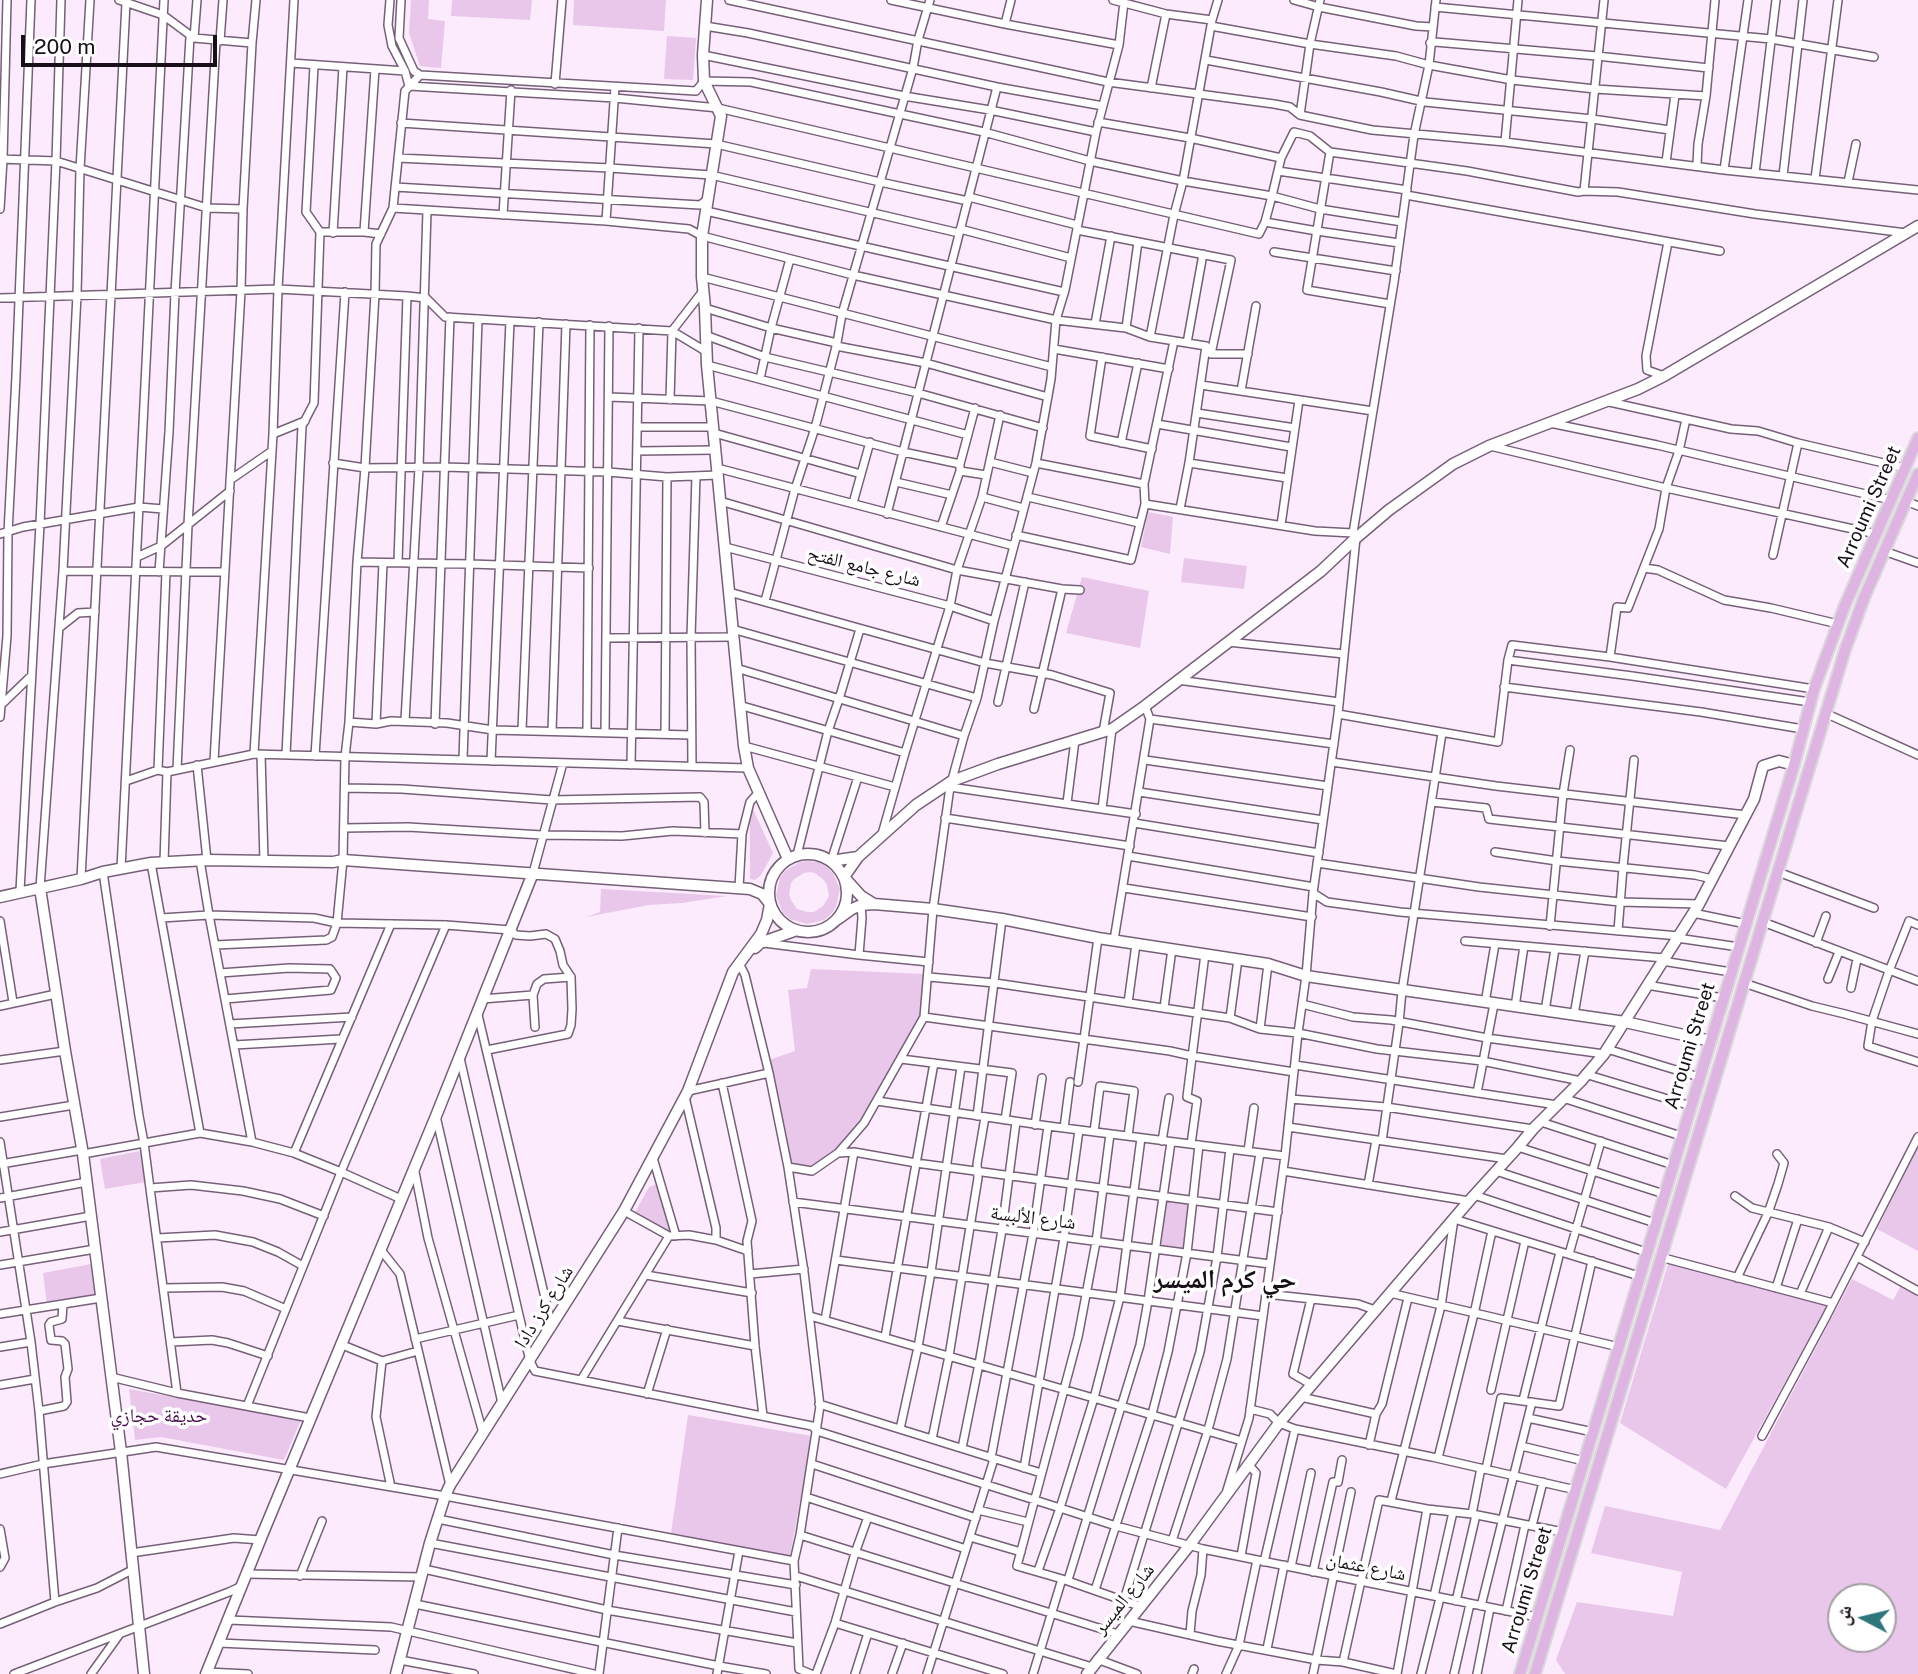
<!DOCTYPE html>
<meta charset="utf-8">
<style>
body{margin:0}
#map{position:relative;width:1918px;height:1674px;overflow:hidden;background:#fbebfc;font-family:"Public Sans","Noto Naskh Arabic",sans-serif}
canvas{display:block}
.north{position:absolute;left:1827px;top:1583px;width:70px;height:70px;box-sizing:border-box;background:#fff;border:2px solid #a39fa3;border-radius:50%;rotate:277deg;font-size:19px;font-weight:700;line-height:28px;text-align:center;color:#180f18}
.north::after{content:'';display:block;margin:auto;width:24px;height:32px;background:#2d767b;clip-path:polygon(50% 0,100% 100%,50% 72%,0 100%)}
.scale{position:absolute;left:21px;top:35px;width:196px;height:32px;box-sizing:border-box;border:4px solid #180f18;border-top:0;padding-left:9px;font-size:21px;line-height:24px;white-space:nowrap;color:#180f18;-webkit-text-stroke:5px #fff;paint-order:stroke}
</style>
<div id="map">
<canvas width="1918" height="1674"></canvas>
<div class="north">ش</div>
<div class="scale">200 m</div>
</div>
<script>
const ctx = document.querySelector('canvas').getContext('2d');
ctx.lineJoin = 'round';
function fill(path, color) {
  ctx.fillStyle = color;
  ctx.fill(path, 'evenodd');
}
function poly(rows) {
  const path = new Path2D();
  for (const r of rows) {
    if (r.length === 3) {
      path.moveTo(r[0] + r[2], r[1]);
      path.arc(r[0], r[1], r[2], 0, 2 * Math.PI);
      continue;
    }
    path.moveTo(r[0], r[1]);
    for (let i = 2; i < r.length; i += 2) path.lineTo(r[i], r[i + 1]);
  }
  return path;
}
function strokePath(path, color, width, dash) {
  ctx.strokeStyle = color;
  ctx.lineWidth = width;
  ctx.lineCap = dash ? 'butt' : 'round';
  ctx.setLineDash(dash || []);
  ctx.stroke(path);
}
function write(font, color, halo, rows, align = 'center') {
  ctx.font = font + ' "Public Sans","Noto Naskh Arabic",sans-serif';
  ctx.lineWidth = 7;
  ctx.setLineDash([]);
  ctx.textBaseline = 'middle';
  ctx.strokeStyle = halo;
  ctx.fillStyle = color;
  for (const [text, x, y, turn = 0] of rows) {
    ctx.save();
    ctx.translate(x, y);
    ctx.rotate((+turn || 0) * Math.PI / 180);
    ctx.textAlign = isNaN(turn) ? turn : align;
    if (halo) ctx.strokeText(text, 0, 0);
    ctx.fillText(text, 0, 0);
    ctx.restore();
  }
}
fill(poly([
 [411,0,429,0,428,19,445,21,441,68,420,66,409,33],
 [452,0,532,0,530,20,451,16],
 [574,0,666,0,664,31,573,25],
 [667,36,696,38,693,80,664,79],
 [1148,512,1173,517,1170,554,1141,547],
 [1184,558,1247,566,1244,589,1181,582],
 [1082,577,1149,591,1140,648,1066,633],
 [753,809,773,853,761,875,755,880,750,879,750,811],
 [809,861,818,862,826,866,833,873,840,889,836,907,831,914,824,920,807,924,790,919,783,913,776,896,780,878,785,871,800,862],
 [810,872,815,873,824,880,827,885,829,896,823,906,814,912,808,912,797,909,791,900,789,894,791,883,794,879,804,873],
 [601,889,727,896,682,903,649,905,586,917,600,912],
 [811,969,925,974,921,1015,864,1117,835,1150,811,1168,788,1167,791,1163,769,1060,795,1051,788,990,807,988],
 [1918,1148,1918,1251,1877,1229],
 [140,1151,145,1182,105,1189,100,1159],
 [657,1184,670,1231,666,1232,634,1214,649,1187],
 [1167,1201,1189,1203,1183,1251,1161,1247],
 [91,1264,96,1294,47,1304,43,1273],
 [1668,1264,1827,1306,1726,1489,1620,1423],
 [1852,1279,1893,1300,1902,1284,1918,1293,1918,1674,1565,1674,1556,1660,1577,1602,1673,1616,1682,1572,1591,1553,1605,1506,1720,1530],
 [1841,1597,1883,1597,1883,1639,1841,1639],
 [129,1389,301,1420,284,1460,161,1437,135,1440],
 [688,1415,812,1436,790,1556,671,1533]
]), '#e9c7eb');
const street = poly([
 [119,0,163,15,194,38,252,43],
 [390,0,388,25,392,46,405,71,409,86,615,98,718,108,1259,234,1265,222,1272,196,1320,209,1402,222],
 [401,0,399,38,414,71,420,75,696,91,704,81,751,82,984,132,1090,161,1183,181,1272,196,1281,158,1294,132,1310,136,1330,152,1467,171,1578,192,1584,191,1618,192,1755,214,1906,233],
 [729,0,1108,82,1274,104,1290,107,1300,115,1372,130,1505,142,1724,170,1918,190],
 [891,0,1005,24,1119,45],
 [1113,0,1166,14,1212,20],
 [1294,0,1319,7,1416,26,1433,27],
 [1435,7,1771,39,1874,57],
 [1005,24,1011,0],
 [705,26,748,33,997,87,1103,106],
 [1211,26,1310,44,1396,56,1429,65,1512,80,1595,89,1706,96],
 [194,38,197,0],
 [220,41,223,0],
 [1430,43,1435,42,1597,56,1709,68],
 [703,55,904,96,990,110,1096,132],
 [1206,60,1381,92,1425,102,1592,119,1670,130],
 [291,63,405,71],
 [555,84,562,0],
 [1151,88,1166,14],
 [1300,115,1310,44,1320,0],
 [1098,122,1190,138,1281,158],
 [401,123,716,144,880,182,968,201],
 [1505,142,1518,0],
 [1330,152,1307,290,1390,304],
 [398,158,610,168,711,175,959,233],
 [0,159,56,161,207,208,243,209],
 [1666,162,1675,95],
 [1697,165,1698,144,1706,96,1715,0],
 [1724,170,1748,0],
 [1278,171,1407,190],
 [1755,173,1776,0],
 [1783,176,1803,0],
 [1815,179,1838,0],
 [1848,182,1856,144],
 [395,187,700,205,708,199],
 [1584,191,1604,0],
 [1406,195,1720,251],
 [969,197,1077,225],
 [393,208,606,221,689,229,702,236,853,275,1056,320,1126,328,1150,337,1206,346,1211,354,1248,354],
 [0,209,3,159,7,0],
 [706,211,1064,292],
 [503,215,511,90],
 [606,221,615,87],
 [1265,222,1317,231,1399,243],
 [960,229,1071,258],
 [1077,230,1231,260,1211,354],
 [320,232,364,232,381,234],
 [364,232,375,69],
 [333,233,343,67],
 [1274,252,1396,271],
 [702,277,1052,367],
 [0,298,278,289,407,296,426,298,445,317,672,331,707,352],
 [705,308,771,328,837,343],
 [1095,324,1111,236],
 [1126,328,1138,242],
 [705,335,765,357,918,393,1043,428],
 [1150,337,1174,215,1183,181,1212,20,1218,0],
 [1187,343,1203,254],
 [836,346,926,363,1048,397],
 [1054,349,1169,369],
 [1102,357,1090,436,1152,449],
 [707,365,968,435],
 [1664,376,1647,370,1646,356,1668,242],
 [760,379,771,328,790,259],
 [1201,385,1373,411],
 [1241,391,1256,306],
 [609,397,711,401,903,452,960,464,960,471,986,475],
 [670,400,672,331,703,291],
 [1605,401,1731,429,1758,431,1798,443,1905,468],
 [1197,413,1295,428],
 [1550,423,1657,445,1891,500],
 [1157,424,1291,447],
 [637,427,714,427],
 [714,433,861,474],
 [273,434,305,421],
 [1121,443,1138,363],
 [1490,446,1666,488,1876,534],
 [638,451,715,450],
 [990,462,1033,473],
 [333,463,365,468,444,467,608,472,667,477,718,475],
 [1036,463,1144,484],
 [1189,463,1287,478],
 [960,464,975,408],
 [717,468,1014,546],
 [230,480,272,451],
 [896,482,952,495],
 [982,497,1023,508],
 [1028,497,1139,523],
 [720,501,957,570,1062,589,1080,590],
 [1906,501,1918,506],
 [853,503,870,442],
 [1145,504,1315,531,1353,533],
 [1180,509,1189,463,1206,346],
 [887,514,997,87],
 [1281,525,1299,400],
 [941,527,960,471],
 [0,534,23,527,139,507,163,509],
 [1016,535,1131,560,1145,504,1144,484,1174,341],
 [725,547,950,606,994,621],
 [1884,551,1918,563],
 [1773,555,1798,443],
 [137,557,161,546,230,491],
 [357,562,470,564,589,568],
 [398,562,407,296],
 [1644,568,1658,570,1724,600,1771,608,1838,624],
 [63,571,224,572],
 [159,572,169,432,175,293,190,37],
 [729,592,985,663,1052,675,1110,693,1103,732],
 [765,601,795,489,815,428,837,343,842,314,913,68,918,40,930,0],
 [59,628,78,613,95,612],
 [732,629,977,698],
 [606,638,733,637],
 [1228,642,1344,654],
 [1610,657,1617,607,1628,608,1659,529,1666,488,1679,451,1686,419],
 [1508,660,1632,676,1810,702],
 [736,668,964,736],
 [1178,680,1339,702],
 [1504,687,1701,712,1803,729],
 [998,702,1025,582],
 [739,705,905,753],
 [0,706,31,676],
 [1034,709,1062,589],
 [1825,713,1918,755],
 [1338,714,1498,742,1508,660,1512,645,1610,657,1814,689],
 [0,717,7,636,8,533,16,376,31,0],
 [1150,719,1334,744],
 [405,721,419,467,427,211],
 [349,722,376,724,391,721,447,723,493,730,691,735],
 [376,724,383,563],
 [435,724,450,317],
 [522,730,539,322],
 [552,731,566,324],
 [587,732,590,325],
 [605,733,609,326],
 [665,734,667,477],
 [744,746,895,787],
 [254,754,273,434,278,289,294,0],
 [261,754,264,861],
 [286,755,302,426,314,403,320,232,306,212,314,66],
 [315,756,345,292],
 [463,760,478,319],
 [1145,760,1328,786],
 [214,761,241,291,243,209,252,43,256,0],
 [491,761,510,321],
 [1332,762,1496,786,1746,815],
 [197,765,207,860],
 [631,765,639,328],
 [692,766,691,637,696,476],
 [158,770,166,572],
 [177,770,188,525,216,41],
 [126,781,158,770,167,772,254,754,748,768],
 [950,787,1136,814],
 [345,788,402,789,552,800,700,797,704,802,705,833],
 [1139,792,1323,820],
 [1432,802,1486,808,1489,819,1729,846],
 [1067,803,1075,740],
 [1102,809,1112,729],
 [945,818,1130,846],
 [1134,823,1319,853],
 [344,828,408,827,542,835,622,836,673,831,742,834],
 [882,834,905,753,950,606,957,570,982,497,1000,415],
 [1495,852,1557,861,1695,875,1712,879],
 [797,855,828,731,839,699,860,629],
 [1128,856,1314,887],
 [200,860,209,915,252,1142],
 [831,861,858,777],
 [164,862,167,772],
 [151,863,200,1133],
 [1317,863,1479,887,1620,902,1699,904],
 [121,869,164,0],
 [103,872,139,1116,144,1143,177,1393],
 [1778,872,1874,908],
 [533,873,563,763],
 [81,879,126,3],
 [40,888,63,571,77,295,80,169,90,0],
 [739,888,742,834,750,802,759,792],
 [1124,888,1312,917],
 [20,891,40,524,56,161,61,0],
 [1313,893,1327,902,1400,912,1679,936],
 [1693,913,1746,924],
 [161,918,209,915,314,918,337,923,446,925,510,930,516,935,530,936,546,934,555,939,560,951,563,965,571,977,572,1009,571,1025,568,1034,487,1050],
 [0,921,13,1002],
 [1763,922,1918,981],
 [1918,925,1909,921,1889,971,1872,1021,1868,1046,1918,1062],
 [1550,926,1563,794,1570,750],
 [1618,931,1623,867,1634,760],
 [1677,938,1739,947],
 [1114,940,1150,719,1145,706],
 [1465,941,1664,958],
 [764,943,859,955,929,962],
 [1816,943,1826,916],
 [215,945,326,940,332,937,337,923,343,860,345,757,349,722,357,562,365,468,375,294,376,244,393,208,405,91,420,75],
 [859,955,862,918,861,905],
 [1662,961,1731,972],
 [739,963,745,975,769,1073,788,1167,804,1272,820,1406,800,1535,794,1561,799,1669,811,1674],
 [220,973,289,968,330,969,336,978,331,990,225,999],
 [929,977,995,983,1230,1018,1260,1029,1298,1033,1377,1049,1482,1061,1581,1081],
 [1828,979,1839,952],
 [1744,983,1812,1006,1845,1014,1918,1034],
 [1647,985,1723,998],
 [1851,988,1857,959],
 [482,999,533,995],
 [1128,1003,1136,944],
 [1485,1003,1495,944],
 [1302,1004,1353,1017,1391,1020,1487,1038,1604,1054],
 [0,1006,56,994],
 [1515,1007,1524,946],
 [1164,1008,1172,949],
 [1545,1011,1555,949],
 [478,1015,552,1327],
 [1574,1015,1585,951],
 [924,1017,1170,1051,1192,1056,1294,1072],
 [1230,1018,1238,959],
 [230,1024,352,1017],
 [535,1027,533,995,537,984,544,979,571,977],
 [1260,1029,1268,964],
 [234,1045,341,1039],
 [1607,1049,1699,1077],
 [460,1058,519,1315,530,1361,535,1371,812,1426,817,1431,1060,1508,1116,1526,1203,1549,1537,1617],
 [901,1059,1012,1073,1005,1120],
 [0,1060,65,1051],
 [1295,1065,1557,1105],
 [1585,1074,1691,1106],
 [1078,1082,1098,938],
 [722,1083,752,1221,747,1241,755,1346,763,1416],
 [688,1091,769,1073],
 [1477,1093,1494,1004],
 [685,1097,716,1228,716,1240],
 [1563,1098,1681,1136],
 [1291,1099,1386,1107,1533,1129],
 [877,1101,1048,1126,1285,1156],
 [436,1116,502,1403],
 [977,1116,1002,919],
 [0,1117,74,1105],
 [1541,1122,1673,1165],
 [1035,1125,1042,1078],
 [1288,1127,1507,1159],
 [1064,1128,1070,1082],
 [1094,1132,1100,1086,1134,1091,1128,1136],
 [1110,1134,1096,1242,1078,1337,1017,1566,1062,1579,1142,1607],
 [1162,1141,1169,1098],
 [1382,1141,1399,1023,1402,991,1442,733],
 [0,1142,31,1342,39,1411,55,1602],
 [1191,1144,1197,1101,1187,1097,1205,954],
 [1518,1147,1664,1194],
 [1248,1151,1254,1108],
 [294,1153,391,924],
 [838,1153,854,1152,916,1163,1278,1212],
 [83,1154,200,1133,252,1142,294,1153,341,1172,401,1199],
 [653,1158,676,1236],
 [1,1164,82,1150],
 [414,1167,428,1238,483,1433],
 [788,1167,812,1171,838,1153,864,1123,924,1017,933,909,950,787,964,736,977,698,994,621,1036,463,1051,379,1056,320,1065,290,1096,132,1119,45,1124,2,1123,0],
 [1283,1171,1469,1201],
 [1496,1171,1655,1223],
 [1368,1185,1376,1140],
 [150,1188,191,1185,243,1191,280,1199,324,1216],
 [1474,1195,1646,1252],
 [1735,1196,1752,1208,1829,1227,1865,1242],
 [0,1198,87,1182],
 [793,1202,1270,1264],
 [624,1211,669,1236,689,1235,716,1240,748,1251],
 [0,1232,91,1216],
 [157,1238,215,1235,253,1242,278,1252,303,1266],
 [381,1250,400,1274,450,1485],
 [1569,1254,1601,1141],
 [1660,1257,1833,1303],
 [1857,1257,1918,1291],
 [836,1260,1263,1316],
 [0,1265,95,1249],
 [750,1274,804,1269],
 [646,1275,752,1293],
 [1737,1278,1768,1213,1778,1184,1784,1163,1777,1154],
 [164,1288,222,1287,244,1291,286,1309],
 [1776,1288,1798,1219],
 [1390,1293,1619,1347],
 [1266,1294,1358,1304,1375,1310],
 [1800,1294,1829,1227],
 [1311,1299,1293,1374,1312,1385],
 [0,1314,101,1298],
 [810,1316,1242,1441],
 [825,1320,854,1152],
 [618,1321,755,1346],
 [885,1337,934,1063],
 [415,1339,519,1315],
 [171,1342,212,1340,228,1343,268,1356],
 [340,1344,382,1361,418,1351],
 [0,1347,31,1342],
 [382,1361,376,1417,391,1487],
 [111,1377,177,1393,310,1418],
 [581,1380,669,1236],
 [0,1385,35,1379],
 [1491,1390,1525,1241],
 [647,1394,667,1329],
 [1301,1397,1376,1414],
 [1523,1400,1560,1252],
 [819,1404,1041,1473],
 [247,1406,341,1172,446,925],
 [1250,1409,1270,1414,1279,1423,1295,1429,1432,1457,1576,1490],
 [39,1411,64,1406,67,1402,65,1377,68,1369,65,1344,62,1341,51,1340,49,1325,51,1322,62,1319,63,1304],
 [1528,1418,1593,1432],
 [900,1429,918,1347,931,1272,961,1067],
 [1762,1436,1825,1319,1918,1137],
 [932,1439,949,1356,978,1178,977,1164,985,1117],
 [1369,1445,1376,1414,1382,1404,1408,1298],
 [1521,1446,1584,1461],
 [962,1448,979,1364,1002,1230,1016,1122],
 [991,1458,1033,1234,1048,1126],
 [1438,1458,1474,1314,1492,1231],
 [812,1464,976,1518],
 [1024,1468,1064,1238,1079,1130],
 [1486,1469,1501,1398,1559,1406,1592,1261],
 [0,1474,43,1464,156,1447,445,1496,794,1561],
 [1227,1490,1249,1418,1285,1156,1298,1033,1306,976,1313,893,1338,714,1356,538,1353,533,1394,282,1414,135,1429,65,1436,0],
 [806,1497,966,1549],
 [1391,1501,1441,1306,1454,1219,1639,1276],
 [978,1510,1028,1522],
 [1472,1514,1481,1468],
 [438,1519,614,1555,796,1585],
 [1532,1526,1543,1482],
 [0,1529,5,1558,0,1567],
 [800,1535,1118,1634],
 [970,1537,1021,1552],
 [1172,1541,1208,1430,1227,1359,1260,1153],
 [430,1543,796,1612],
 [131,1553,234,1538,260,1540],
 [1241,1556,1256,1473,1249,1465],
 [1264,1562,1295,1429],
 [1291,1567,1311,1473],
 [424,1569,607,1610,797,1643],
 [1038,1571,1060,1508,1094,1398,1120,1297,1141,1138],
 [1313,1572,1333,1482,1338,1482,1342,1460],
 [246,1574,422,1577],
 [300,1576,322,1521],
 [796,1576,1092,1667],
 [1068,1580,1140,1345,1148,1301,1171,1142],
 [1095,1590,1152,1414,1168,1352,1187,1253,1199,1145],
 [1434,1596,1453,1512],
 [1124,1600,1200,1352,1217,1257,1230,1149],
 [1456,1601,1476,1515],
 [415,1604,719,1666,766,1674],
 [1481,1606,1532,1402],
 [1506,1611,1525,1525],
 [229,1620,391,1627,594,1674],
 [1129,1621,1217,1641,1317,1660,1343,1662,1396,1674],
 [835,1623,1003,1674],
 [0,1624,55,1602,97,1588,132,1570],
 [1190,1634,1192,1611,1201,1575,1203,1549],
 [219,1643,375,1650],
 [1267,1649,1284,1565],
 [1097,1659,1137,1674],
 [400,1660,474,1674],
 [1343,1662,1379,1500,1427,1509,1472,1514,1563,1532],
 [207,1672,248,1674],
 [14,1674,229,1592,242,1586],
 [91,1674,119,1635],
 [599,1674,618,1528],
 [717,1674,739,1551],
 [816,1674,835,1623,855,1553,868,1517],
 [855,1674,868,1633],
 [892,1674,903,1643],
 [927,1674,994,1459],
 [1033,1674,1062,1579],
 [1192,1674,1194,1669],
 [1226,1674,1239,1645,1257,1560],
 [1313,1674,1351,1492],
 [1397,1674,1427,1509],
 [1421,1674,1440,1598],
 [1454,1674,1470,1604],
 [1477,1674,1490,1608]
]);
const secondary = poly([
 [707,0,703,55,704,81,721,116,702,236,702,277,705,308,707,365,744,746,748,768,788,859],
 [808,893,39],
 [831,861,858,857],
 [40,888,65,1051,83,1154,121,1452,144,1674],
 [0,897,81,879,103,872,151,863,207,860,333,862,343,860,750,889,762,894,770,904,767,920,761,934,733,972,688,1091,624,1211,450,1485,445,1496,430,1543,396,1674],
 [874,904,933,909,1002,919,1098,938,1268,964,1306,976,1625,1022,1711,1041],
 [838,919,852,909,861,905,874,904,861,896,844,877,858,857,916,805,952,781,998,764,1112,729,1145,706,1321,571,1356,538,1389,510,1453,464,1489,446,1638,389,1664,376,1918,226],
 [755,948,760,943,794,931],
 [206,1674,263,1533,436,1116,533,873],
 [1087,1674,1189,1546,1279,1423,1469,1201,1518,1147,1533,1129,1581,1081,1604,1054,1699,904,1754,799,1763,766,1779,761,1794,765]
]);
const primary = poly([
 [1520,1674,1794,765,1814,689,1845,605,1918,438],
 [1535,1674,1845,650,1864,598,1918,474]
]);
strokePath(street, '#766078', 10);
strokePath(secondary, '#766078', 13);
strokePath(primary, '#dad9da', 14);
strokePath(street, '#fff', 7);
strokePath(secondary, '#fff', 10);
strokePath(primary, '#deb5e2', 10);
write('19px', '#180f18', '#fff', [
 ["Arroumi Street",1869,507,-66],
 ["شارع جامع الفتح",864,567,14],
 ["Arroumi Street",1690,1046,-73],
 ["شارع الألبسة",1033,1218,7],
 ["شارع كرز دادا",544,1307,-58],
 ["شارع عثمان",1366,1567,11],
 ["Arroumi Street",1527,1590,-73],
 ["شارع الميسر",1124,1599,-51]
]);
write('19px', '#450d4b', '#fff', [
 ["حديقة حجازي",159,1416]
]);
write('bold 26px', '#180f18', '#fff', [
 ["حي كرم الميسر",1225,1280]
]);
</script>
